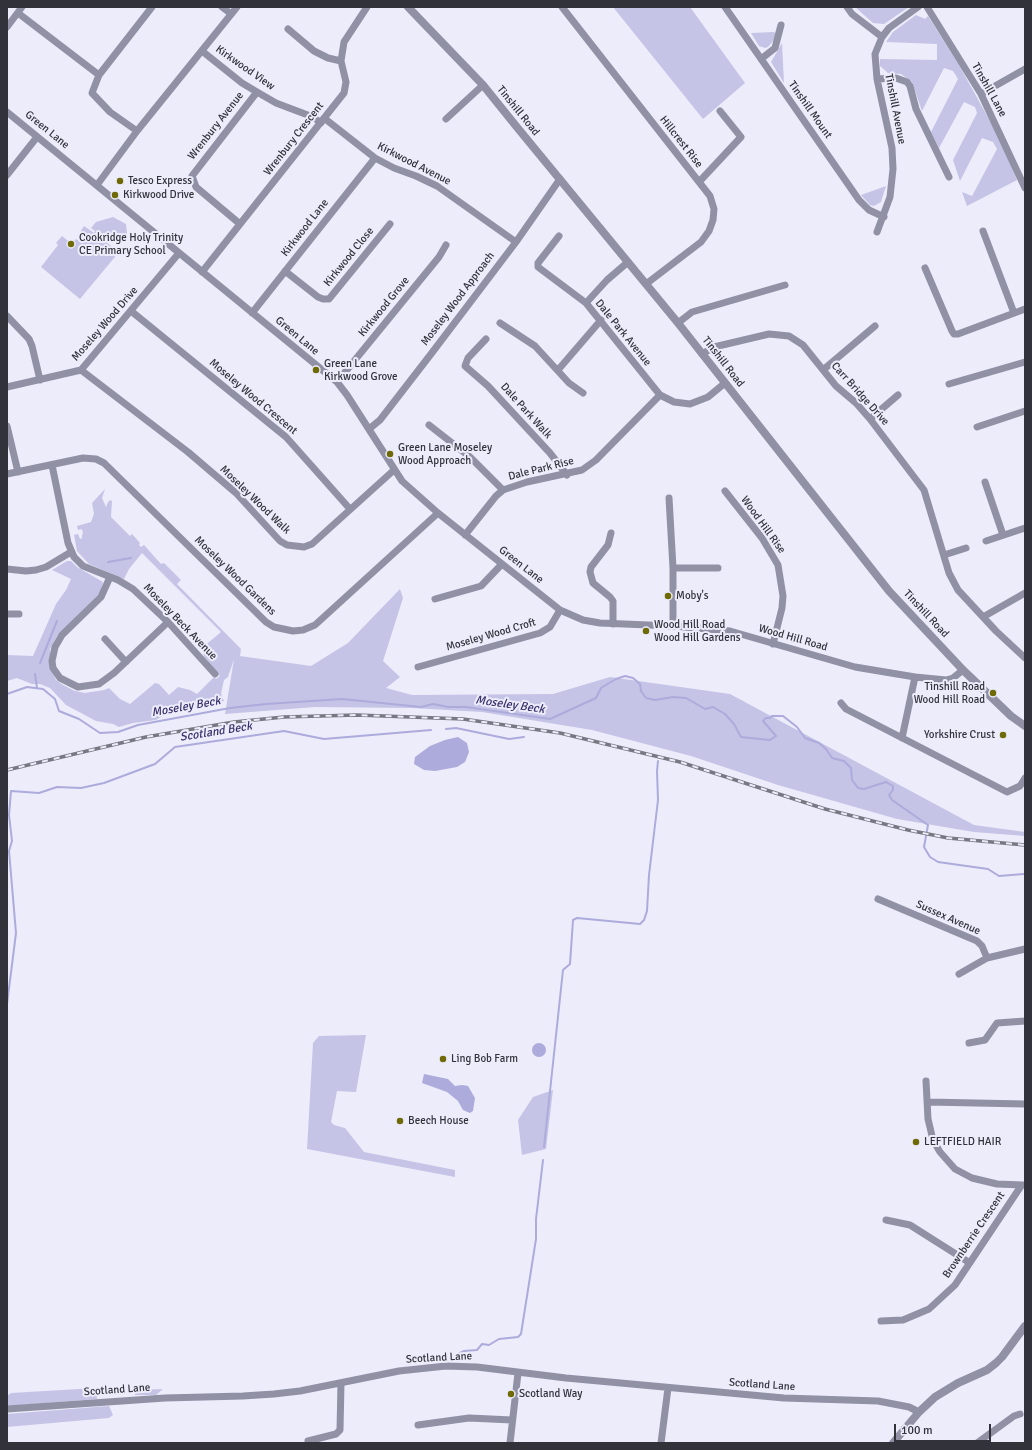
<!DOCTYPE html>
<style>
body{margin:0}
#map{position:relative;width:1032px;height:1450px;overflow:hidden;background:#ececfb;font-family:Signika,sans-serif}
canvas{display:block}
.frame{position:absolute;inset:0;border:8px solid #32323b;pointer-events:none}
.scale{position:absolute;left:894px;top:1424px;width:97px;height:18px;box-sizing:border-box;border:2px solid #32323b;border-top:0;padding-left:5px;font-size:12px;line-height:14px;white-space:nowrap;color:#32323b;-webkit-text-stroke:3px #ececfb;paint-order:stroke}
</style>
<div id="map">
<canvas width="1032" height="1450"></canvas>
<div class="frame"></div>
<div class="scale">100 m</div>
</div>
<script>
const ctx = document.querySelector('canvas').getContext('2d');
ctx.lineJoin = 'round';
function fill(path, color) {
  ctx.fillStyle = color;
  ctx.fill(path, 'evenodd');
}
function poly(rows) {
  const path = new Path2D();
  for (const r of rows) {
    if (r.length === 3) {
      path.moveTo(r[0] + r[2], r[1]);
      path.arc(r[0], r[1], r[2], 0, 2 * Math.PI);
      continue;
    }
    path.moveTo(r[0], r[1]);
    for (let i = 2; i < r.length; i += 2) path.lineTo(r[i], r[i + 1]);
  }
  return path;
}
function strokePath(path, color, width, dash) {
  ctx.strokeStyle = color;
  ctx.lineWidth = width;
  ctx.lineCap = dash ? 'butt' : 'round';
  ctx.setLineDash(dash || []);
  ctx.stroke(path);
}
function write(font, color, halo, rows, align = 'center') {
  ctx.font = font + ' Signika,sans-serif';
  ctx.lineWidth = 4;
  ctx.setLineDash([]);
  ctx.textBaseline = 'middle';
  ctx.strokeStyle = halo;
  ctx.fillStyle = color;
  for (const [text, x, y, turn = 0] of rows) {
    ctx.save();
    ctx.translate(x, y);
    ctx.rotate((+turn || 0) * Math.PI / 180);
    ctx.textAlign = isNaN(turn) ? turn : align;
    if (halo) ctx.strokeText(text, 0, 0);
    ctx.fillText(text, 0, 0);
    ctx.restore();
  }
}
fill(poly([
 [613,7,690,7,745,83,703,119],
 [855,7,909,7,884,24,873,23],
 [916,15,925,19,928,16,959,65,1001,141,1017,180,967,206,962,192,972,196,997,149,993,142,982,138,960,181,953,160,977,113,975,107,964,102,939,148,931,132,958,79,953,71,944,68,922,111,912,82,901,74,888,73,880,66,880,59,937,60,937,44,886,42,893,32],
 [774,32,776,34,773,41,768,47,765,48,759,46,751,33],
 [782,43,784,83,771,62],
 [886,186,881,202,874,206,870,205,861,195],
 [113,217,126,224,127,234,121,241,109,238,106,242,119,252,80,299,41,267,58,245,56,243,62,236,72,244,76,239,79,241,83,237,79,234,84,226,94,233,95,231,91,228,96,222],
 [105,489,102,498,106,507,108,502,110,500,112,501,111,517,130,536,132,534,140,543,139,545,141,547,144,545,161,564,164,563,181,580,177,584,241,649,240,656,311,666,348,643,400,589,403,598,383,661,400,677,386,688,412,695,553,694,610,677,730,694,974,825,1025,832,1025,836,974,832,897,819,778,785,691,756,592,730,482,712,412,708,315,707,225,714,234,659,228,677,224,680,221,694,224,701,177,711,168,713,156,720,133,723,119,727,113,724,96,721,66,705,50,688,40,684,32,684,17,678,7,681,7,655,33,656,56,604,66,590,71,579,52,570,67,561,71,561,77,567,103,582,100,593,57,636,50,649,50,667,56,680,63,685,75,691,85,693,104,690,109,688,120,699,130,704,155,683,159,684,169,695,178,687,190,690,197,694,214,677,216,679,220,676,204,656,202,648,221,632,142,553,129,569,124,579,89,564,77,551,74,535,78,534,80,539,82,538,82,535,83,534,82,529,78,530,77,526,91,522,94,514,92,503],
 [366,1035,356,1092,337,1091,331,1122,334,1125,345,1128,364,1152,455,1170,455,1177,307,1149,313,1043,319,1036],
 [553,1090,546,1149,522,1155,518,1120,533,1097],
 [96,1388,97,1399,7,1406,7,1396,11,1393],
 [163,1389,156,1395,135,1395,135,1390],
 [109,1406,113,1415,109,1418,7,1427,7,1414]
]), '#c5c4e6');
fill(poly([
 [458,737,467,743,469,752,465,762,457,767,435,771,424,770,414,764,415,757,430,746,445,740],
 [539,1050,7],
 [424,1074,448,1079,455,1086,462,1085,468,1086,475,1098,473,1111,470,1113,463,1110,458,1101,447,1092,422,1083]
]), '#adabdb');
strokePath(poly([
 [108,562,131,558],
 [40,663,57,621],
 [35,674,37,688],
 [7,694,27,687,43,689,55,699,59,711,79,719,100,733,118,732,138,725,230,708,266,704,342,699,421,707,433,704,448,707,466,707,550,719,596,698,601,688,616,679,625,676,633,678,640,684,641,691,646,698,655,700,673,697,686,698,705,709,713,707,725,714,734,724,741,737,770,740,776,736,763,721,766,718,770,718,772,716,783,716,797,727,805,738,819,743,826,749,832,758,844,761,851,768,852,780,858,788,864,789,886,782,893,786,893,790,889,795,892,800,928,825,924,847,930,857,938,862,988,869,999,876,1024,874],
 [446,729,456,728,509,739,524,737],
 [7,1004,16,933,9,851,12,841,9,815,11,791,39,793,57,787,81,788,104,783,155,764,175,747,284,731,324,739,431,730],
 [544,1147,563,970,570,964,573,920,577,918,640,924,644,920,647,911,649,875,658,800,657,771,658,761],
 [458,1354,464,1351,477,1350,482,1344,489,1345,499,1339,518,1337,521,1334,536,1239,536,1219,543,1160]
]), '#adabdb', 2);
strokePath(poly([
 [222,7,230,13],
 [562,7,710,196,714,209,713,220,709,231,701,242,646,284],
 [725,7,859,200,869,210,884,217],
 [847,7,852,14,882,37],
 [927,7,981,94,1025,188],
 [18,13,99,75],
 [7,27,22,7],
 [288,29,314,51,328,58,341,61],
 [202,51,242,83,257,92,276,103,313,117,321,123],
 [761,59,775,48,781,25],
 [877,79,896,78,907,82,910,86,916,109,949,177],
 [981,94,1025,69],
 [7,112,337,382,347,395,402,481,438,513,560,610,583,620,600,623,673,626,730,631,855,667,915,677,946,680,953,678,963,670],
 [324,118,375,158,394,168,416,176,437,186,516,242],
 [446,119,483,85],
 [137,131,110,112,92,93,99,75,152,7],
 [7,175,37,137],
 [699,182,741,137,720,111],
 [97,185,137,131,237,7],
 [240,224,196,187,192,176,257,92],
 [983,231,1014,313],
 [877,232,890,197,893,169,892,148,877,79,875,54,882,37,889,28,918,7],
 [559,236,538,263,538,267,586,303,660,395,674,402,690,404,708,397,725,383],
 [925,268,952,331,954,334,958,334,1025,309],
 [285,271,318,297,323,299,329,299,390,224],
 [202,272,344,93,346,82,341,61,344,42,367,7],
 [586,303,607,280,628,262],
 [131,311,286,437,350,509],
 [252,313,375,158],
 [7,316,29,339,32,346,40,380],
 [500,323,535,346,569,383,583,393],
 [678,323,692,312,785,285],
 [486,339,468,358,465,366,488,386,550,453,567,475],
 [702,354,714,347,769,334,789,336,803,345,836,386,856,403,870,419,924,490,949,573,958,590,996,631,1025,658],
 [81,370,188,452,236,493,280,541,287,545,304,547,312,544,394,470],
 [558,370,601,320],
 [823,370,875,326],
 [337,382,439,257,446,245],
 [949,384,1025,362],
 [7,387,81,370,179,253],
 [870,419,898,395],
 [429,425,470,457,503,490],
 [7,426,18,472],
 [977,427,1025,411],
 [369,429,380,420,431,354,516,242,560,179],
 [52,465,68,543,74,557,83,566,118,580,133,589,168,622,215,674],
 [7,474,83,458,96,459,104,463,266,622,274,627,293,631,303,630,315,625,438,513],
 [985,482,1003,535],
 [725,491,762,538,778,565,783,596,782,608,773,644],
 [669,498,673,568,673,626],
 [611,533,608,545,591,567,590,572,593,583,610,597,613,601,613,624],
 [465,535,496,496,503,490,527,482,582,470,596,460,660,395],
 [986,541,1025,528],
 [944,555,966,548],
 [673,568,718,568],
 [7,569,26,571,36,570,46,567,71,552],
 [110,577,101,597,62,635,55,647,52,661,53,668,60,678,78,687,99,684,114,673,168,622],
 [435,599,481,586,502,564],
 [7,614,19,614],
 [983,617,1025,593],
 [105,639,126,662],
 [418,667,540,633,550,627,560,610],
 [841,703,846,709,1007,792,1020,786,1025,778],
 [902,738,915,677],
 [878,899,977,941,982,946,987,958,1025,949],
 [959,974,987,958],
 [969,1043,985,1040,997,1023,1025,1021],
 [926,1081,928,1119,933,1140,940,1152,955,1169,972,1178,997,1184,1023,1185],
 [927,1102,1025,1104],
 [886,1220,910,1225,970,1263],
 [881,1321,903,1320,929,1309,955,1285,1021,1186],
 [7,1409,165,1398,243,1396,274,1394,300,1391,399,1371,446,1366,477,1367,566,1378,784,1398,878,1401,909,1407,919,1412],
 [418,1425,469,1418,512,1420],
 [308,1441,336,1434,340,1430,341,1383],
 [510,1443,518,1373],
 [661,1443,668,1388],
 [977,1443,1014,1416,1020,1414]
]), '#9191a6', 7);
strokePath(poly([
 [408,7,483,85,516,126,678,323,889,591,963,670,1011,716,1025,726],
 [893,1443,919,1412,935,1397,958,1383,987,1370,996,1363,1002,1357,1025,1326]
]), '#9191a6', 8);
const rail = poly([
 [7,770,146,737,234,722,284,717,357,715,463,719,560,733,680,762,825,809,908,830,948,838,1025,845]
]);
strokePath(rail, '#787883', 3.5);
strokePath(rail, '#ececfb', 2, [6]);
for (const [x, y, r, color] of [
 [120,181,4,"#6f6a05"],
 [115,195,4,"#6f6a05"],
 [71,244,4,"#6f6a05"],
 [316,370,4,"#6f6a05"],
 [390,454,4,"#6f6a05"],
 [668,596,4,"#6f6a05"],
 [646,631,4,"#6f6a05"],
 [993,693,4,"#6f6a05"],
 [1003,735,4,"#6f6a05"],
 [443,1059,4,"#6f6a05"],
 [400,1121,4,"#6f6a05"],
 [916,1142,4,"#6f6a05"],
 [511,1394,4,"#6f6a05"]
]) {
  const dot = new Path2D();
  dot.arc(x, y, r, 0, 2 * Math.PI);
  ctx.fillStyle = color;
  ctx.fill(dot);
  strokePath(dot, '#ececfb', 1.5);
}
write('11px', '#32323b', '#ececfb', [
 ["Kirkwood View",245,68,35],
 ["Tinshill Lane",989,90,61],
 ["Tinshill Avenue",895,109,79],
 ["Tinshill Mount",810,110,55],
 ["Tinshill Road",518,111,51],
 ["Wrenbury Avenue",216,126,-52],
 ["Green Lane",47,130,39],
 ["Wrenbury Crescent",294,139,-52],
 ["Hillcrest Rise",681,142,52],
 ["Kirkwood Avenue",414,164,27],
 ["Kirkwood Lane",305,228,-52],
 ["Kirkwood Close",349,257,-51],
 ["Moseley Wood Approach",458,299,-53],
 ["Kirkwood Grove",384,307,-51],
 ["Moseley Wood Drive",105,324,-49],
 ["Dale Park Avenue",623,333,51],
 ["Green Lane",297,336,40],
 ["Tinshill Road",723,362,52],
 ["Carr Bridge Drive",860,394,48],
 ["Moseley Wood Crescent",253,397,40],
 ["Dale Park Walk",526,411,48],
 ["Dale Park Rise",541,469,-14],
 ["Moseley Wood Walk",255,500,44],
 ["Wood Hill Rise",763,525,54],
 ["Green Lane",521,565,38],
 ["Moseley Wood Gardens",235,576,44],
 ["Tinshill Road",926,614,47],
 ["Moseley Beck Avenue",180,622,46],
 ["Moseley Wood Croft",491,635,-16],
 ["Wood Hill Road",793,638,16],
 ["Sussex Avenue",948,918,24],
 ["Brownberrie Crescent",974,1235,-56],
 ["Scotland Lane",439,1358,-3],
 ["Scotland Lane",762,1385,4],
 ["Scotland Lane",117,1390,-4]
]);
write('11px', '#32323b', '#ececfb', [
 ["Tesco Express",128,181],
 ["Kirkwood Drive",123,195],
 ["Cookridge Holy Trinity",79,238],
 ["CE Primary School",79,251],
 ["Green Lane",324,364],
 ["Kirkwood Grove",324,377],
 ["Green Lane Moseley",398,448],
 ["Wood Approach",398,461],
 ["Moby's",676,596],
 ["Wood Hill Road",654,625],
 ["Wood Hill Gardens",654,638],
 ["Tinshill Road",985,687,"right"],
 ["Wood Hill Road",985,700,"right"],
 ["Yorkshire Crust",995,735,"right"],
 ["Ling Bob Farm",451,1059],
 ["Beech House",408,1121],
 ["LEFTFIELD HAIR",924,1142],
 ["Scotland Way",519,1394]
], 'left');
write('italic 12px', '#382f6a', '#ececfb', [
 ["Moseley Beck",510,705,8],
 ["Moseley Beck",186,707,-10],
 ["Scotland Beck",216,732,-9]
]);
</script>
